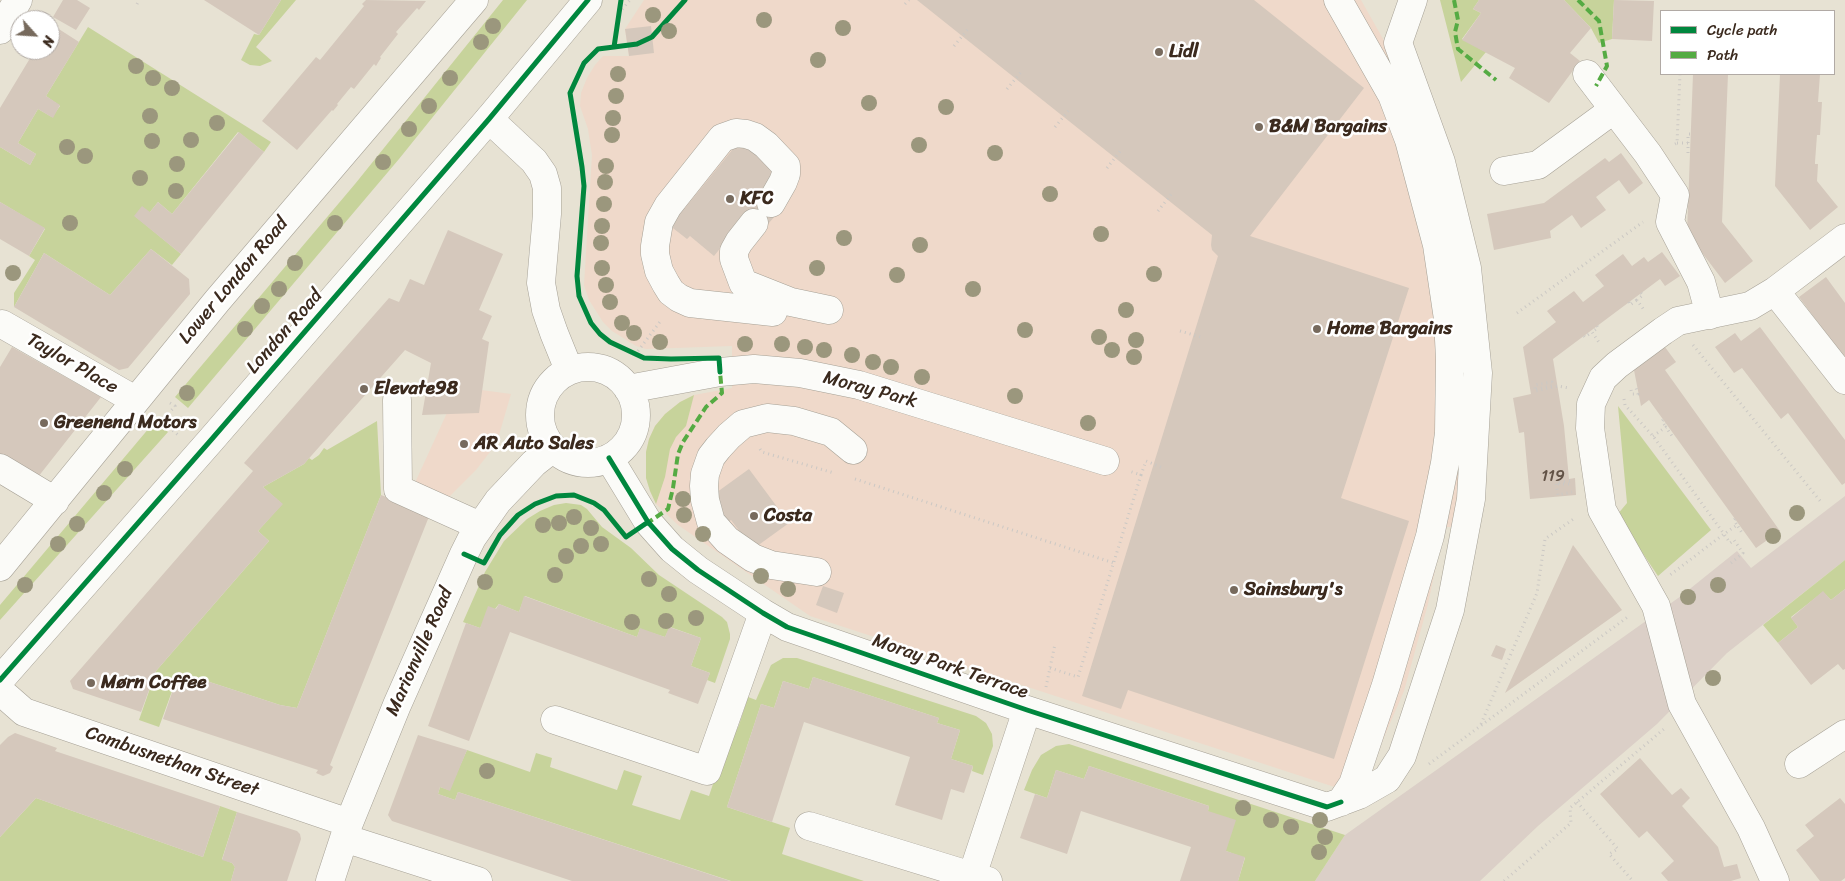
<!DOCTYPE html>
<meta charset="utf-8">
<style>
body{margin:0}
#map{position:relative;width:1845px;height:881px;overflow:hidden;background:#e7e2d3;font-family:Sriracha,sans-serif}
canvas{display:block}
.legend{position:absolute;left:1660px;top:10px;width:175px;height:65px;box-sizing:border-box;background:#fff;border:1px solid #b1aaa5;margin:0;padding:6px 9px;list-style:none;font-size:15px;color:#3b2a1e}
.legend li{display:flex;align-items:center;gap:10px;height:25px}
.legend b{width:25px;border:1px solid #b1aaa5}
.north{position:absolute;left:10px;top:10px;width:50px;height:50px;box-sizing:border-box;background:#fff;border:1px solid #b1aaa5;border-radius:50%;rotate:116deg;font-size:14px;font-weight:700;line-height:20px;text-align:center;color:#3b2a1e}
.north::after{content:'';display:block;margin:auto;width:18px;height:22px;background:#776a5d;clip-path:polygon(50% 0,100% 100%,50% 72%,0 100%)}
</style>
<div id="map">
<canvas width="1845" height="881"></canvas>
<ul class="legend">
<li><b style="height:6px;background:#00873e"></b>Cycle path</li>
<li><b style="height:6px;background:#55ab43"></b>Path</li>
</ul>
<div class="north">N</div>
</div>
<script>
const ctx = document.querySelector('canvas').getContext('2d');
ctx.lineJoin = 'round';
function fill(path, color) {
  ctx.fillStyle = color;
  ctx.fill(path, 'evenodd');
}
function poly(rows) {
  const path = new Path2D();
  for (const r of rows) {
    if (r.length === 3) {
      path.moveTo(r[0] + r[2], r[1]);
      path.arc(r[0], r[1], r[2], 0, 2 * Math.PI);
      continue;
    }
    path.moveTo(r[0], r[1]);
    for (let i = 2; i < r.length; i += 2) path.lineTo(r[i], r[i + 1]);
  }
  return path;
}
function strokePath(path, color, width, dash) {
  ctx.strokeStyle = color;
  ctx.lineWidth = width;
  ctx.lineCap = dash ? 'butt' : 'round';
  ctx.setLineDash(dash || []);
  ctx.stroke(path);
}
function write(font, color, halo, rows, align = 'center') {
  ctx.font = font + ' Sriracha,sans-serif';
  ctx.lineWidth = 5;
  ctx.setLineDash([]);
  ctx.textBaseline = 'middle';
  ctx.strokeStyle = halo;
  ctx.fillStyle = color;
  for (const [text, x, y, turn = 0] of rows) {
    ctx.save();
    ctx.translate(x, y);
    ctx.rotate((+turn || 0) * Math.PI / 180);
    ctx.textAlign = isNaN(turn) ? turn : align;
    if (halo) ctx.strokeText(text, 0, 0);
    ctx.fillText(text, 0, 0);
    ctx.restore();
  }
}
fill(poly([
 [644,0,1361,0,1395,60,1458,289,1465,392,1457,527,1444,527,1428,604,1404,691,1359,795,810,616,678,525,656,504,650,491,646,478,646,452,649,439,655,426,665,414,680,402,694,395,732,388,732,346,646,349,636,346,612,331,603,322,589,300,584,285,592,155,588,129,580,106,581,93,587,78,595,65,603,56,629,56,625,29],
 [452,382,481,390,511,394,499,435,490,452,476,470,446,500,413,487,446,415]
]), '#efd9ca');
fill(poly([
 [1845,496,1845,560,1727,653,1657,724,1538,826,1480,881,1315,881,1345,835,1681,596,1737,551,1751,568]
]), '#dbcfc7');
fill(poly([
 [281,0,296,0,256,47,272,61,260,66,250,65,241,60,254,34,259,35],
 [503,0,527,0,399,159,188,408,175,397,355,184],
 [1440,0,1479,0,1473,9,1481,13,1462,39,1486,52,1461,82],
 [1564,0,1614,0,1612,39,1599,43,1591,28],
 [88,27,271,142,264,152,238,132,172,214,158,202,150,212,135,216,181,254,172,265,151,249,110,295,44,253,14,307,14,293,35,260,29,256,45,229,0,202,0,147,30,165,36,154,18,143,38,109,52,117,60,106,46,96],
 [694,395,686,426,676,437,670,449,665,477,656,504,650,491,646,478,646,452,649,439,655,426,665,414,680,402],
 [1618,406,1711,530,1658,576,1617,515,1627,503],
 [155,421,168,432,0,620,0,605],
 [377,421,381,495,297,708,280,705,179,672,159,727,139,720,156,671,269,541,258,531,282,504,263,487,304,464,309,458,312,460,319,455,324,448,327,450],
 [566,503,581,505,587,509,602,527,631,548,659,575,722,617,727,622,730,634,730,639,715,683,707,680,710,673,691,666,701,638,670,627,665,637,640,629,637,637,525,596,519,612,499,604,480,628,463,622,485,572,504,541,527,519,540,511,554,505],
 [1845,560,1845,589,1831,600,1823,592,1791,617,1798,627,1778,643,1763,625],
 [783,658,797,658,976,716,986,723,992,734,993,746,983,775,972,771,973,766,951,759,960,730,937,723,939,718,813,677,809,689,783,681,774,708,761,704,727,807,790,828,782,854,864,881,731,881,458,792,455,800,438,794,440,787,449,790,467,750,530,772,536,753,552,758,550,767,617,790,624,770,642,776,632,805,680,820,691,790,709,796,719,766,739,725,748,697,756,700,771,665],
 [1069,744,1345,835,1315,881,1238,881,1245,858,1226,851,1208,811,1209,806,1089,766,1084,779,1056,770,1047,798,1024,790,1032,770,1041,755,1056,746],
 [36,798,203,857,220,806,237,812,222,859,232,863,235,867,231,881,0,881,0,837]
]), '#c7d39b');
fill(poly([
 [63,0,77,0,90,8,76,30,53,17],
 [204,0,281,0,259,35],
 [366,0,426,1,419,10,417,8,396,32,398,34,380,57,381,58,379,61,376,66,374,64,354,89,351,87,337,104,338,105,333,111,332,110,297,150,262,121,316,57,320,60,364,6,362,4],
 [917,0,1254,0,1364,88,1250,236,1409,288,1341,498,1409,521,1334,759,1128,690,1121,709,1082,696,1218,256,1212,250,1211,245,1212,235],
 [1479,0,1564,0,1591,28,1570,53,1580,61,1549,103,1509,78,1515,68,1462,40,1481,13,1473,9],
 [1614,0,1654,1,1652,41,1612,39],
 [51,24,79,42,46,96,60,105,53,118,38,109,18,143,36,154,30,165,0,147,0,108,35,50,50,50],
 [651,26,654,53,629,56,625,29],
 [1693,74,1728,74,1722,222,1753,261,1725,283,1687,233],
 [1780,74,1820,74,1818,102,1822,102,1820,135,1817,135,1815,162,1815,164,1818,164,1817,181,1838,207,1810,230,1775,186],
 [239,132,264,152,181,254,134,216,142,206,150,212,158,202,172,214],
 [745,139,784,171,780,210,763,230,746,216,714,256,690,236,687,239,669,225,683,206,685,208,737,144],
 [1621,153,1643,183,1629,194,1619,180,1608,188,1596,197,1606,210,1581,228,1572,215,1550,231,1551,238,1494,250,1487,214,1544,203,1605,158,1609,162],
 [0,202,45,228,29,256,0,239],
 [448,230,503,254,479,310,492,316,482,339,489,342,479,413,422,415,431,363,405,350,304,464,263,487,283,504,258,531,269,541,156,671,141,712,73,689,70,681,253,471,244,463,389,298,399,302,410,279,424,285],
 [151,249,189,279,190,294,128,368,119,370,14,307,44,253,110,295],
 [1662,252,1680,276,1665,286,1660,279,1553,359,1564,426,1569,479,1575,478,1576,495,1530,499,1524,432,1519,433,1513,398,1531,394,1523,347,1556,322,1547,311,1574,291,1583,302,1604,286,1595,275,1623,254,1632,266,1644,257,1648,262],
 [1826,277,1845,303,1845,359,1799,297],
 [1760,327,1845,440,1845,483,1842,485,1788,413,1781,419,1742,368,1734,373,1715,347,1735,333,1741,341],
 [1662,343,1676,362,1665,370,1780,531,1756,548,1649,400,1641,406,1633,365],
 [12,347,101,397,38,477,0,455,0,367],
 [749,469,789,523,753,549,731,520,726,524,713,495],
 [381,495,430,514,330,765,333,767,330,773,323,776,316,773,318,770,163,719,179,672,280,705,297,708],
 [1573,545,1622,610,1505,693],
 [823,586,844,593,837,613,816,605],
 [1845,589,1845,669,1843,670,1838,664,1811,685,1778,643,1798,627,1791,618,1823,591,1831,600],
 [524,596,637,637,640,628,665,637,669,627,701,638,691,666,710,673,698,704,668,693,670,690,510,632,469,741,428,726,466,623,480,628,488,606,496,609,499,604,519,612],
 [1496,645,1506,649,1502,660,1491,656],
 [813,677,939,718,937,723,960,730,951,759,973,766,964,793,951,789,942,820,895,805,910,757,804,722,772,822,727,807,761,704,774,708,783,681,809,689],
 [15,733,57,748,55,751,220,806,203,857,36,798,0,837,0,745,8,737],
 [418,735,467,750,450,791,440,787,438,794,455,800,458,792,730,881,572,881,392,821,388,815],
 [1640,758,1672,795,1681,788,1690,798,1682,806,1718,847,1724,867,1737,864,1741,878,1731,881,1668,881,1661,873,1674,861,1647,831,1639,838,1600,794],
 [1089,766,1209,806,1208,811,1236,820,1226,851,1245,857,1238,881,1180,881,1191,847,1081,811,1067,854,1020,838,1035,794,1047,798,1056,770,1084,779],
 [1840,798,1845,804,1845,878,1841,881,1820,881,1796,850,1814,836,1805,825],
 [237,812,297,831,300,834,301,839,287,881,231,881,235,867,232,863,222,860]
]), '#d5c8bc');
const minor = poly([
 [1338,0,1392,95,1409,140,1437,245,1448,319,1450,359,1449,433,1445,463,1430,536,1386,685,1353,784,1341,802],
 [0,30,18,0],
 [1587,74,1648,154,1675,195,1670,222,1701,282,1710,315],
 [489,119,534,161,543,174,547,188,547,214,541,283,546,310,554,333,569,370],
 [1504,171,1538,165,1613,110],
 [771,203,783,182,786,174,786,166,766,145,755,137,746,134,736,133,722,138,668,206,659,222,655,246,655,254,659,271,666,284,671,292,679,298,690,303,773,312],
 [754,223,739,242,734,251,734,259,743,283,791,302,829,310],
 [1775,291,1845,380],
 [2,324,135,400],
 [588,415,48],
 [628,389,720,372,754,369,800,373,859,385,1105,461],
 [397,400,398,489,480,526],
 [609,458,648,522,672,549,698,570,763,613,787,627,1027,710,1327,807,1359,795,1387,779,1402,756,1450,610,1471,499,1478,373,1467,268,1441,162,1398,43,1413,0],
 [0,468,55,501],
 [0,567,217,301,474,0],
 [817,572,771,565,753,558,727,540,711,522,705,500,704,486,705,474,711,457,718,448,729,436,743,424,767,418,794,421,831,432,853,450],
 [0,691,24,712,349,823],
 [555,720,707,771,763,613],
 [1799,764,1845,734],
 [809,826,988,881],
 [344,838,478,881],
 [972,876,1027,710],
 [330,881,349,823,397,705,464,554,472,538,498,501,534,463,553,448],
 [1775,881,1751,828,1682,704,1656,606,1602,510,1590,428,1591,404,1603,378,1617,365,1663,331,1678,321,1750,306,1775,291,1845,238]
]);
const major = poly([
 [0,680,211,440,489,119,588,0]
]);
strokePath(minor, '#a6a196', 29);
strokePath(major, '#a6a196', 29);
strokePath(poly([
 [137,4,139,0],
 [905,4,909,0],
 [1668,11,1668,6],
 [619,13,630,0],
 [954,46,969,28],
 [1007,89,1022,71],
 [1055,127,1070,109],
 [1677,143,1688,143,1688,153,1690,154],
 [1688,143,1688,134,1691,134],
 [1675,144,1677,143,1680,74],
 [1107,168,1121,150],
 [1158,211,1173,192],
 [1641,293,1643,295,1637,300,1644,310],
 [1629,302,1630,305,1637,300],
 [1517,313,1643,222],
 [1597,326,1598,328,1592,332,1600,344],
 [1180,331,1204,338],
 [1584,336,1585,337,1592,332],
 [1693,345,1821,502],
 [635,355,662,319],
 [1536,389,1552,386,1552,382,1535,385,1535,391,1558,386,1569,388],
 [1631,390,1632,394,1638,394,1635,385],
 [1624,399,1625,405,1653,436,1724,534,1670,575],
 [170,403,175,406,162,421,178,435],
 [1663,420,1662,421,1666,427],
 [1653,436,1666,427,1672,436,1674,435],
 [760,449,762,452,834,473],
 [1141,475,1146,461,1163,468],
 [855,479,1114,563],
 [1570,481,1556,483,1558,495,1572,492],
 [1558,484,1570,484],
 [1735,519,1734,520,1737,525],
 [1731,563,1743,553,1734,540,1730,543,1724,534,1737,525,1742,533,1744,532],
 [1050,668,1078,677,1141,475,1129,471],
 [1046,687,1055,644],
 [1481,724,1537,593,1545,539,1575,518],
 [1429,764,1629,616],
 [1577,802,1618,849,1609,854,1633,881],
 [1504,881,1571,823,1570,808,1664,729]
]), '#cbc8c4', 3, [1, 4]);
strokePath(minor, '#fbfbf8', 28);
strokePath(major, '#fbfbf8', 28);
strokePath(poly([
 [1454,0,1458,20,1455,32,1458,49,1496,80],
 [1578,0,1599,21,1607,66,1596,86],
 [646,524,668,509,673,488,678,454,683,442,706,407,722,393,720,372]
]), '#55ab43', 4, [8, 4]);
strokePath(poly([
 [621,0,614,47,598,49,584,63,570,93,582,167,584,186,577,276,579,296,591,323,600,334,610,342,644,358,671,359,719,358,720,372],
 [614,47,637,44,652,37,685,0],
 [609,458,648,522,672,549,698,570,763,613,787,627,1027,710,1327,807,1341,802],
 [464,554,484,563,500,535,518,515,535,504,556,496,574,495,594,503,604,510,626,537,648,522],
 [0,680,211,440,489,119,588,0]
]), '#00873e', 5);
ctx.fillStyle = '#9b977d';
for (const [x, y] of [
 [653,15],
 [764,20],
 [493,26],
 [843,28],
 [669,31],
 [481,42],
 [818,60],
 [136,66],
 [618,74],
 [153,78],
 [450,78],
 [172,88],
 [616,96],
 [869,103],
 [429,106],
 [946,107],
 [150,116],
 [613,118],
 [217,123],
 [409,129],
 [612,135],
 [191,140],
 [152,141],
 [919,145],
 [67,147],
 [995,153],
 [85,156],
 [383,162],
 [177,164],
 [606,166],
 [140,178],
 [605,182],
 [176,191],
 [1050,194],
 [604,204],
 [70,223],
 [335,223],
 [602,226],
 [1101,234],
 [844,238],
 [601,243],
 [920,245],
 [295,263],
 [602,268],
 [817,268],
 [13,273],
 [1154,274],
 [897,275],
 [606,285],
 [279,289],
 [973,289],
 [610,302],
 [262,306],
 [1126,310],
 [622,323],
 [245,329],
 [1025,330],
 [634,333],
 [1099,337],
 [1136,340],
 [660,342],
 [745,344],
 [782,344],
 [805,347],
 [824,350],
 [1112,350],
 [852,355],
 [1134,357],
 [873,362],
 [891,367],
 [922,377],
 [187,393],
 [1015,396],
 [1088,423],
 [125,469],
 [104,493],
 [683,499],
 [1797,513],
 [684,515],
 [574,517],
 [559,523],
 [77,524],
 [543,525],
 [591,528],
 [703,534],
 [1773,536],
 [58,544],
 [601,544],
 [581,546],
 [566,556],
 [555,575],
 [761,576],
 [649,579],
 [485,582],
 [25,585],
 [1718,585],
 [788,589],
 [669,594],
 [1688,597],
 [696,618],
 [666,621],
 [632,622],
 [1713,678],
 [487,771],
 [1243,808],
 [1271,820],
 [1320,820],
 [1291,827],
 [1325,837],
 [1319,852]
]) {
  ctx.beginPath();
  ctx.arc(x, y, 8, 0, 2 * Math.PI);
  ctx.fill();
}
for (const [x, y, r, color] of [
 [1159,52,5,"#776a5d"],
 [1259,127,5,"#776a5d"],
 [730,199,5,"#776a5d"],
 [1317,329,5,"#776a5d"],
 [364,389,5,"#776a5d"],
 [44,423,5,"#776a5d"],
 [464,444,5,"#776a5d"],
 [754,516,5,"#776a5d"],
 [1234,590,5,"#776a5d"],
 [91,683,5,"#776a5d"]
]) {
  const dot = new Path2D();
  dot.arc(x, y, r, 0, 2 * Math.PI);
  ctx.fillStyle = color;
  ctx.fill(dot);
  strokePath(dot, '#fff', 2);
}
write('16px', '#625246', null, [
 ["119",1553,477]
]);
write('bold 19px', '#3b2a1e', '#fff', [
 ["Lidl",1169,52],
 ["B&M Bargains",1269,127],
 ["KFC",740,199],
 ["Home Bargains",1327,329],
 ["Elevate98",374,389],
 ["Greenend Motors",54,423],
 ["AR Auto Sales",474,444],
 ["Costa",764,516],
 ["Sainsbury's",1244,590],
 ["Mørn Coffee",101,683]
], 'left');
write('19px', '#3b2a1e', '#fff', [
 ["Lower London Road",234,281,-50],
 ["London Road",285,332,-49],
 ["Taylor Place",72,364,30],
 ["Moray Park",870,390,15],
 ["Marionville Road",420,652,-66],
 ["Moray Park Terrace",950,667,19],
 ["Cambusnethan Street",172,762,19]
]);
</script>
